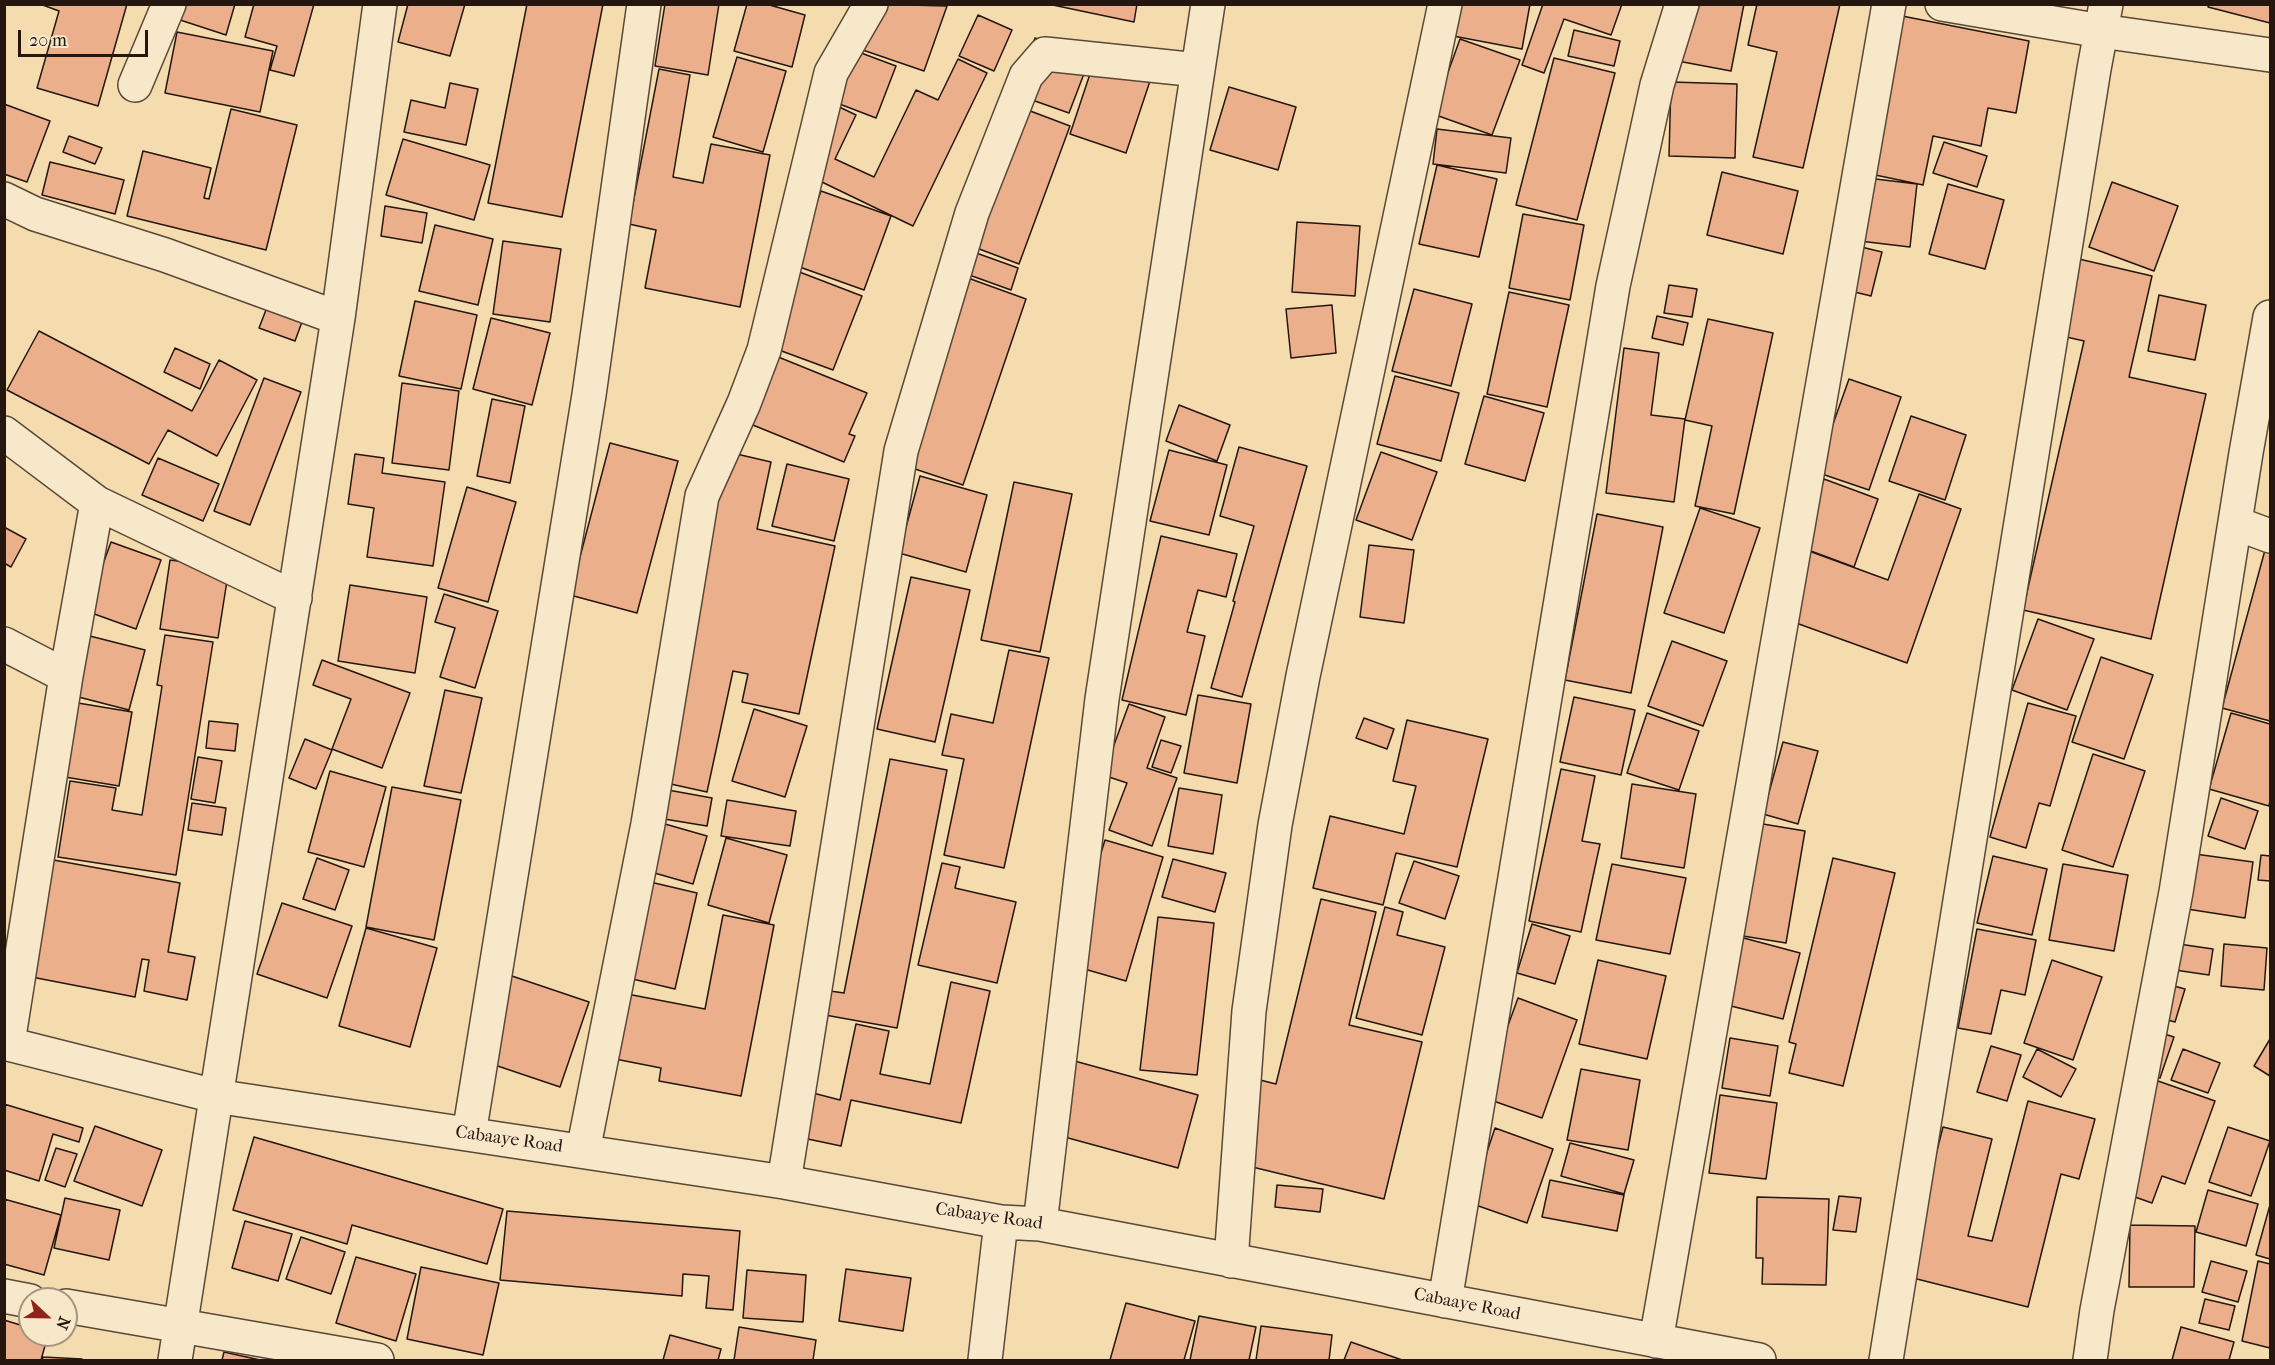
<!DOCTYPE html>
<style>
body{margin:0}
#map{position:relative;width:2275px;height:1365px;overflow:hidden;background:#f5dcae;font-family:"IM FELL French Canon",serif}
canvas{display:block}
.frame{position:absolute;inset:0;border:6px solid #251610;pointer-events:none}
.north{position:absolute;left:18px;top:1287px;width:60px;height:60px;box-sizing:border-box;background:#f8e8ca;border:2px solid #a49480;border-radius:50%;rotate:112deg;font-size:16px;font-weight:700;line-height:24px;text-align:center;color:#251610}
.north::after{content:'';display:block;margin:auto;width:21px;height:27px;background:#8f2418;clip-path:polygon(50% 0,100% 100%,50% 72%,0 100%)}
.scale{position:absolute;left:18px;top:30px;width:130px;height:27px;box-sizing:border-box;border:3px solid #251610;border-top:0;padding-left:8px;font-size:18px;line-height:21px;white-space:nowrap;color:#251610;-webkit-text-stroke:4px #f8e8ca;paint-order:stroke}
</style>
<div id="map">
<canvas width="2275" height="1365"></canvas>
<div class="frame"></div>
<div class="north">N</div>
<div class="scale">20 m</div>
</div>
<script>
const ctx = document.querySelector('canvas').getContext('2d');
ctx.lineJoin = 'round';
function fill(path, color) {
  ctx.fillStyle = color;
  ctx.fill(path, 'evenodd');
}
function poly(rows) {
  const path = new Path2D();
  for (const r of rows) {
    path.moveTo(r[0], r[1]);
    for (let i = 2; i < r.length; i += 2) path.lineTo(r[i], r[i + 1]);
  }
  return path;
}
function strokePath(path, color, width, dash) {
  ctx.strokeStyle = color;
  ctx.lineWidth = width;
  ctx.lineCap = dash ? 'butt' : 'round';
  ctx.setLineDash(dash || []);
  ctx.stroke(path);
}
function write(font, color, halo, rows, align = 'center') {
  ctx.font = font + ' "IM FELL French Canon",serif';
  ctx.lineWidth = 4.5;
  ctx.setLineDash([]);
  ctx.textBaseline = 'middle';
  ctx.strokeStyle = halo;
  ctx.fillStyle = color;
  for (const [text, x, y, turn = 0] of rows) {
    ctx.save();
    ctx.translate(x, y);
    ctx.rotate((+turn || 0) * Math.PI / 180);
    ctx.textAlign = isNaN(turn) ? turn : align;
    if (halo) ctx.strokeText(text, 0, 0);
    ctx.fillText(text, 0, 0);
    ctx.restore();
  }
}
const building = poly([
 [40,4,127,4,98,106,37,88,59,11,40,4],
 [178,4,235,4,226,35,174,18,178,4],
 [254,4,314,4,294,76,270,70,277,46,245,37,254,4],
 [408,4,465,4,450,56,398,42,408,4],
 [527,4,603,4,562,217,488,203,527,4],
 [665,4,719,4,708,75,655,66,665,4],
 [747,4,766,4,805,15,792,67,734,51,747,4],
 [870,4,947,6,924,71,854,47,870,4],
 [1048,4,1137,4,1134,22,1048,4],
 [1459,4,1530,4,1522,49,1453,36,1459,4],
 [1543,4,1622,4,1611,35,1564,19,1544,73,1522,65,1543,4],
 [1677,4,1744,4,1731,71,1667,59,1677,4],
 [1757,4,1840,4,1803,168,1753,157,1777,52,1748,45,1757,4],
 [2209,4,2270,4,2270,23,2208,7,2209,4],
 [1892,14,2029,41,2016,113,1988,108,1981,146,1933,136,1923,185,1861,172,1892,14],
 [978,15,1012,30,994,71,959,56,978,15],
 [1574,30,1620,41,1614,66,1568,56,1574,30],
 [177,32,273,51,260,112,165,93,177,32],
 [1035,38,1090,58,1069,113,1015,94,1035,38],
 [1460,39,1520,60,1492,135,1433,114,1460,39],
 [845,47,896,66,876,118,824,98,845,47],
 [1096,56,1152,75,1126,153,1070,134,1096,56],
 [737,57,786,71,763,152,713,137,737,57],
 [1554,58,1615,73,1577,220,1516,205,1554,58],
 [958,59,987,73,913,226,797,170,829,102,856,115,835,159,874,177,916,90,938,100,958,59],
 [659,69,690,75,673,177,703,183,711,144,770,155,740,307,645,288,656,230,629,224,659,69],
 [1671,82,1737,84,1735,158,1669,156,1671,82],
 [450,83,478,89,466,145,404,132,411,100,445,108,450,83],
 [1229,87,1296,107,1278,170,1210,150,1229,87],
 [4,104,50,121,27,182,4,174,4,104],
 [1017,106,1070,126,1019,264,966,244,1017,106],
 [231,109,297,125,266,250,127,216,143,151,211,168,204,198,209,199,231,109],
 [1437,129,1511,138,1506,173,1433,164,1437,129],
 [69,136,102,148,95,164,63,152,69,136],
 [403,139,490,165,474,220,386,195,403,139],
 [1944,142,1987,156,1977,187,1933,173,1944,142],
 [50,162,124,180,115,214,42,195,50,162],
 [1437,165,1497,179,1479,257,1419,244,1437,165],
 [1722,172,1798,191,1783,254,1707,235,1722,172],
 [1859,177,1917,184,1910,247,1851,240,1859,177],
 [2112,182,2178,206,2154,271,2089,247,2112,182],
 [1948,184,2004,200,1985,269,1929,254,1948,184],
 [821,191,891,216,864,290,794,265,821,191],
 [385,206,427,213,422,243,381,236,385,206],
 [1523,214,1584,225,1570,300,1509,288,1523,214],
 [1297,222,1360,226,1355,296,1292,292,1297,222],
 [435,225,493,239,478,305,419,291,435,225],
 [503,241,561,249,550,322,493,314,503,241],
 [1853,245,1882,252,1871,296,1842,289,1853,245],
 [968,250,1018,268,1011,290,961,272,968,250],
 [2066,256,2152,276,2129,377,2206,394,2151,639,2023,610,2084,341,2049,333,2066,256],
 [789,268,862,296,833,370,760,343,789,268],
 [968,278,1026,299,963,485,903,465,968,278],
 [1669,285,1697,289,1692,317,1664,313,1669,285],
 [1414,289,1472,304,1451,386,1392,371,1414,289],
 [1509,292,1569,305,1547,407,1487,394,1509,292],
 [2159,295,2206,305,2195,360,2148,351,2159,295],
 [271,297,306,311,295,341,259,328,271,297],
 [415,301,477,315,461,389,399,376,415,301],
 [1332,305,1336,353,1291,358,1286,309,1332,305],
 [1657,316,1688,323,1683,345,1652,338,1657,316],
 [491,318,550,333,532,405,473,389,491,318],
 [1708,319,1773,333,1734,514,1695,506,1712,426,1685,420,1708,319],
 [39,331,192,411,219,360,257,380,217,456,168,430,149,464,7,390,39,331],
 [175,348,210,364,200,389,164,372,175,348],
 [1624,348,1659,353,1651,415,1685,419,1674,502,1606,493,1624,348],
 [766,352,867,393,849,434,855,436,844,462,738,419,766,352],
 [1395,376,1459,393,1441,461,1377,444,1395,376],
 [264,378,301,392,250,525,214,511,264,378],
 [1849,379,1901,397,1869,490,1816,472,1849,379],
 [402,383,459,391,449,470,392,463,402,383],
 [1484,396,1544,413,1525,481,1465,464,1484,396],
 [492,399,525,406,510,483,477,476,492,399],
 [1179,405,1230,425,1217,461,1166,441,1179,405],
 [1911,416,1966,435,1945,500,1889,481,1911,416],
 [610,443,678,461,637,613,570,595,610,443],
 [1239,447,1307,466,1242,697,1211,688,1235,602,1233,601,1254,526,1220,516,1239,447],
 [1169,450,1227,465,1209,535,1150,521,1169,450],
 [728,452,771,462,757,529,835,546,799,714,742,702,748,674,733,671,707,792,657,781,728,452],
 [1381,452,1437,472,1412,540,1356,520,1381,452],
 [355,454,384,458,382,473,445,482,433,566,367,557,374,508,348,504,355,454],
 [158,458,219,484,203,521,142,495,158,458],
 [787,464,849,479,834,541,772,526,787,464],
 [920,476,987,495,966,572,899,553,920,476],
 [1824,479,1878,499,1854,567,1800,547,1824,479],
 [1014,482,1072,494,1040,652,981,640,1014,482],
 [467,487,516,502,488,602,438,588,467,487],
 [1919,494,1961,509,1907,663,1785,619,1809,551,1888,580,1919,494],
 [1700,508,1760,528,1724,633,1664,613,1700,508],
 [1597,514,1663,527,1631,693,1565,680,1597,514],
 [4,527,26,539,11,567,4,563,4,527],
 [1161,536,1237,554,1226,597,1198,590,1187,632,1205,636,1186,715,1122,700,1161,536],
 [111,542,161,560,136,629,86,611,111,542],
 [1369,545,1414,550,1404,623,1360,617,1369,545],
 [2265,550,2270,551,2270,721,2222,708,2265,550],
 [170,560,229,568,218,638,160,629,170,560],
 [911,577,970,590,935,742,877,729,911,577],
 [350,585,427,597,415,673,338,661,350,585],
 [444,594,498,611,475,688,440,677,455,628,435,622,444,594],
 [2038,619,2094,639,2067,710,2012,690,2038,619],
 [78,633,145,650,129,710,63,693,78,633],
 [165,635,213,642,176,875,58,857,70,781,116,788,112,810,142,815,162,686,157,685,165,635],
 [1672,641,1727,661,1703,726,1648,706,1672,641],
 [1009,650,1049,658,1004,868,944,855,964,759,942,755,951,714,993,723,1009,650],
 [2101,657,2153,675,2124,759,2072,742,2101,657],
 [322,660,410,693,382,768,332,749,351,699,313,685,322,660],
 [445,690,482,698,461,793,424,786,445,690],
 [1198,695,1251,704,1237,783,1184,773,1198,695],
 [1574,697,1635,710,1621,775,1560,762,1574,697],
 [78,703,132,712,119,786,65,777,78,703],
 [2028,703,2076,716,2050,806,2039,803,2026,848,1990,837,2028,703],
 [1129,704,1165,717,1147,768,1177,778,1152,846,1109,830,1127,783,1103,775,1129,704],
 [754,709,807,726,785,797,732,781,754,709],
 [1647,713,1699,731,1679,790,1627,773,1647,713],
 [2231,713,2270,724,2270,800,2269,806,2209,789,2231,713],
 [1364,718,1394,729,1387,749,1356,738,1364,718],
 [1407,720,1488,739,1457,867,1396,853,1383,905,1313,888,1330,816,1404,834,1416,786,1393,781,1407,720],
 [209,721,238,724,235,751,206,748,209,721],
 [305,739,332,750,316,789,289,778,305,739],
 [1161,740,1181,746,1171,773,1152,767,1161,740],
 [1783,742,1818,751,1798,824,1763,814,1783,742],
 [2093,754,2145,771,2113,867,2062,850,2093,754],
 [198,757,222,761,215,803,191,799,198,757],
 [890,759,947,770,897,1028,825,1015,830,991,844,993,890,759],
 [1561,769,1595,776,1582,841,1600,844,1581,932,1529,921,1561,769],
 [330,771,386,787,364,867,308,852,330,771],
 [1632,784,1696,794,1684,868,1621,858,1632,784],
 [392,787,461,800,434,940,366,927,392,787],
 [657,788,712,798,707,826,652,817,657,788],
 [1179,788,1222,795,1213,854,1168,846,1179,788],
 [2221,798,2258,811,2245,849,2208,836,2221,798],
 [727,800,796,811,790,846,721,836,727,800],
 [192,803,226,808,222,835,188,830,192,803],
 [658,822,707,836,693,884,644,870,658,822],
 [1757,823,1805,831,1786,943,1737,935,1757,823],
 [726,838,787,855,769,923,708,905,726,838],
 [1105,840,1163,857,1126,981,1067,964,1105,840],
 [2195,854,2253,862,2245,918,2187,909,2195,854],
 [2261,855,2270,856,2270,881,2258,880,2261,855],
 [1993,856,2047,869,2032,935,1977,923,1993,856],
 [37,857,180,883,168,952,195,957,187,1000,144,991,149,960,142,959,135,997,16,974,37,857],
 [317,858,349,870,335,910,303,899,317,858],
 [1833,858,1895,873,1843,1086,1789,1073,1796,1044,1789,1042,1833,858],
 [1173,859,1226,873,1215,912,1162,897,1173,859],
 [1414,861,1459,876,1445,919,1399,903,1414,861],
 [942,863,960,867,955,888,1016,902,997,983,918,965,942,863],
 [1612,864,1686,878,1670,954,1596,940,1612,864],
 [2063,864,2128,875,2114,951,2049,940,2063,864],
 [646,881,697,893,675,989,624,977,646,881],
 [1321,899,1376,912,1349,1025,1422,1042,1384,1199,1240,1164,1260,1080,1276,1084,1321,899],
 [282,903,352,926,327,998,257,974,282,903],
 [1385,907,1403,912,1397,935,1445,947,1422,1035,1356,1018,1385,907],
 [723,915,774,925,741,1096,659,1081,661,1068,610,1058,622,993,705,1009,723,915],
 [1158,917,1214,923,1197,1075,1140,1070,1158,917],
 [1532,924,1570,936,1555,984,1517,973,1532,924],
 [366,928,437,948,410,1047,339,1026,366,928],
 [1977,929,2036,940,2025,995,2001,990,1991,1034,1958,1028,1977,929],
 [1740,937,1800,953,1783,1019,1723,1004,1740,937],
 [2172,943,2213,949,2209,975,2168,969,2172,943],
 [2224,944,2267,948,2264,990,2221,986,2224,944],
 [1598,960,1666,976,1647,1059,1579,1044,1598,960],
 [2052,960,2102,977,2073,1060,2024,1043,2052,960],
 [506,974,589,1002,560,1087,465,1055,472,1035,506,974],
 [951,982,990,991,961,1123,851,1100,841,1146,803,1138,813,1093,840,1100,856,1024,889,1031,880,1074,930,1084,951,982],
 [2159,982,2185,989,2175,1022,2149,1015,2159,982],
 [1518,998,1577,1020,1542,1118,1482,1097,1518,998],
 [2148,1029,2174,1037,2160,1078,2135,1070,2148,1029],
 [1730,1038,1778,1046,1770,1096,1722,1088,1730,1038],
 [2270,1039,2270,1076,2254,1066,2270,1039],
 [1991,1046,2021,1055,2007,1101,1977,1092,1991,1046],
 [2037,1049,2076,1069,2061,1097,2023,1077,2037,1049],
 [2183,1049,2220,1063,2208,1093,2171,1080,2183,1049],
 [1071,1060,1198,1095,1178,1168,1050,1133,1071,1060],
 [1581,1069,1640,1080,1628,1150,1567,1140,1581,1069],
 [2158,1081,2215,1101,2185,1184,2162,1176,2152,1203,2118,1191,2158,1081],
 [1720,1095,1777,1103,1766,1179,1709,1173,1720,1095],
 [2028,1101,2095,1119,2079,1179,2061,1174,2028,1307,1905,1276,1943,1127,1992,1139,1968,1236,1992,1241,2028,1101],
 [4,1104,83,1128,79,1142,53,1134,39,1181,4,1170,4,1104],
 [95,1126,162,1150,142,1206,74,1181,95,1126],
 [2228,1127,2270,1141,2251,1196,2209,1182,2228,1127],
 [1495,1128,1553,1149,1527,1223,1470,1203,1495,1128],
 [254,1137,503,1209,487,1264,352,1225,347,1244,233,1210,254,1137],
 [1570,1143,1634,1160,1624,1194,1561,1176,1570,1143],
 [56,1148,77,1154,65,1187,45,1180,56,1148],
 [1550,1180,1624,1195,1617,1231,1542,1217,1550,1180],
 [1277,1185,1323,1189,1320,1212,1275,1207,1277,1185],
 [2208,1190,2258,1204,2246,1246,2196,1232,2208,1190],
 [1839,1196,1861,1198,1856,1232,1833,1230,1839,1196],
 [1757,1197,1829,1199,1826,1285,1762,1284,1763,1258,1756,1258,1757,1197],
 [65,1198,120,1210,109,1260,54,1248,65,1198],
 [4,1199,61,1215,44,1275,4,1264,4,1199],
 [2270,1205,2270,1259,2256,1255,2270,1205],
 [507,1211,740,1231,733,1310,706,1308,709,1276,683,1274,682,1296,500,1280,507,1211],
 [245,1221,292,1234,278,1281,232,1268,245,1221],
 [2130,1225,2195,1226,2194,1287,2129,1287,2130,1225],
 [301,1237,345,1252,331,1294,286,1279,301,1237],
 [356,1257,416,1274,396,1341,336,1323,356,1257],
 [2211,1261,2247,1271,2238,1302,2202,1292,2211,1261],
 [2258,1261,2270,1264,2270,1348,2242,1341,2258,1261],
 [421,1267,499,1283,483,1355,407,1339,421,1267],
 [846,1269,911,1278,903,1331,839,1321,846,1269],
 [747,1270,806,1275,803,1322,743,1318,747,1270],
 [2205,1299,2235,1306,2229,1330,2199,1323,2205,1299],
 [1126,1303,1195,1321,1184,1360,1110,1360,1126,1303],
 [1199,1316,1256,1327,1249,1360,1190,1360,1199,1316],
 [4,1320,30,1328,30,1335,48,1335,41,1360,4,1360,4,1320],
 [1261,1326,1332,1335,1329,1360,1256,1360,1261,1326],
 [739,1327,816,1340,813,1360,734,1360,739,1327],
 [2181,1327,2234,1342,2229,1360,2172,1360,2181,1327],
 [670,1335,721,1349,718,1360,663,1360,670,1335],
 [1351,1342,1402,1360,1344,1360,1351,1342],
 [224,1352,260,1360,222,1360,224,1352],
 [43,1357,82,1359,82,1360,42,1360,43,1357]
]);
fill(building, '#ebaf8c');
strokePath(building, '#251610', 1.5);
const minor = poly([
 [1942,4,2101,31,2270,55],
 [135,85,169,4],
 [4,199,35,214,165,255,338,318],
 [4,433,97,503,295,598],
 [2235,523,2270,536],
 [4,644,66,676],
 [4,1043,215,1096,784,1182,1001,1222,1040,1224,1759,1360],
 [8,1043,66,676,97,503],
 [469,1134,589,395,644,4],
 [583,1151,648,824,702,496,744,403,764,350,831,73,871,4],
 [784,1182,901,451,972,213,1026,76,1045,54,1198,70],
 [1040,1224,1102,699,1208,4],
 [1231,1261,1249,1011,1275,825,1303,676,1445,4],
 [4,1296,30,1301],
 [1445,1301,1613,286,1657,85,1682,4],
 [66,1306,377,1360],
 [1656,1341,1889,4],
 [175,1360,338,318,380,4],
 [985,1360,1001,1222],
 [1886,1360,2094,69,2106,4],
 [2090,1360,2097,1310,2176,892,2246,453,2270,317]
]);
strokePath(minor, '#594838', 36);
strokePath(minor, '#f8e8ca', 33);
write('18px', '#251610', '#f8e8ca', [
 ["Cabaaye Road",509,1140,8],
 ["Cabaaye Road",989,1217,8],
 ["Cabaaye Road",1467,1305,11]
]);
</script>
